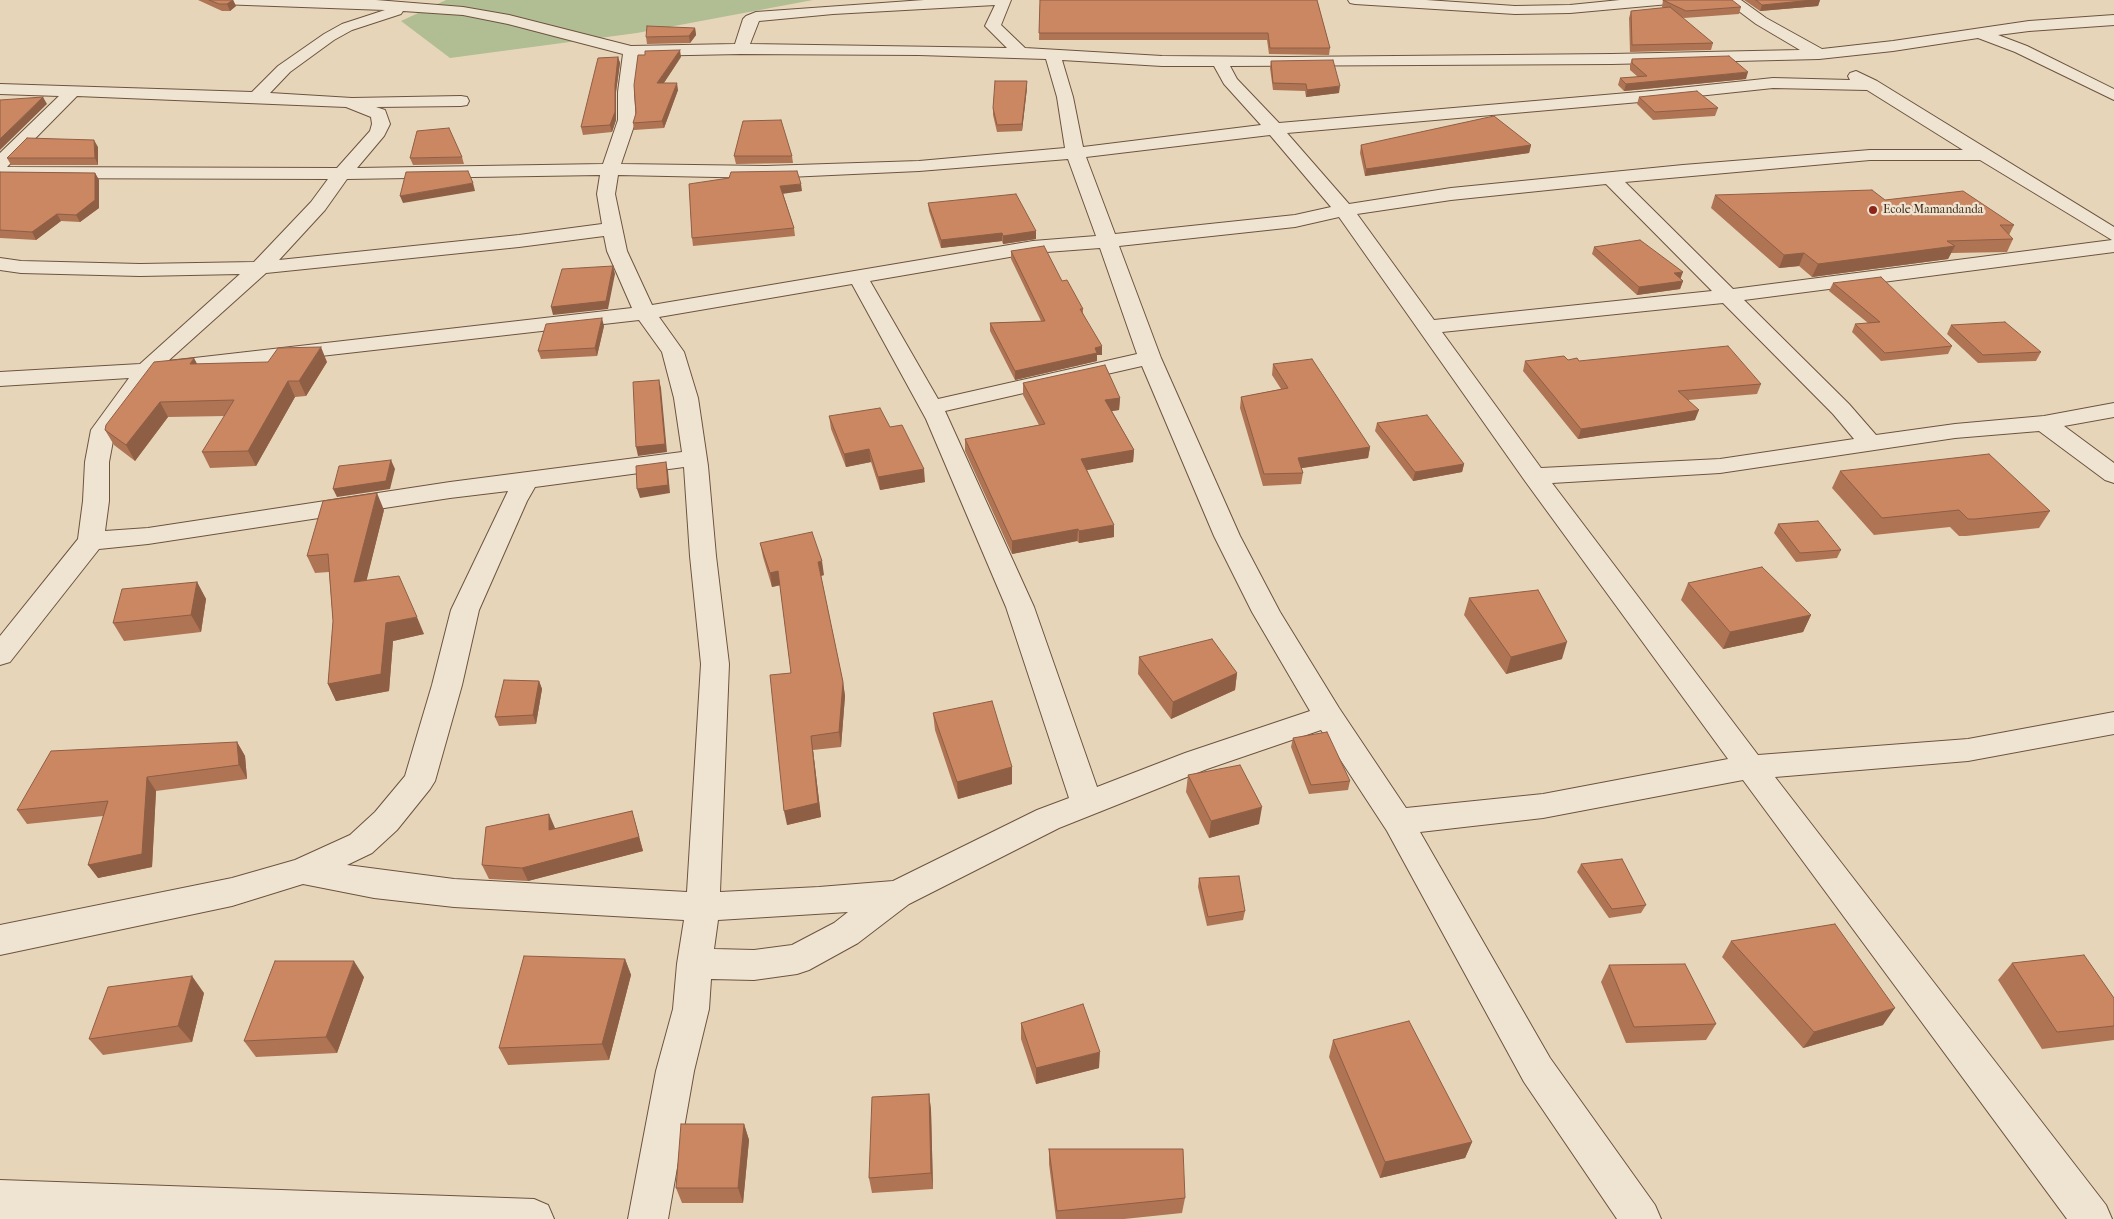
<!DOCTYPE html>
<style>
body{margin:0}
canvas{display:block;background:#e7d5ba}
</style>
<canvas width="2114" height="1219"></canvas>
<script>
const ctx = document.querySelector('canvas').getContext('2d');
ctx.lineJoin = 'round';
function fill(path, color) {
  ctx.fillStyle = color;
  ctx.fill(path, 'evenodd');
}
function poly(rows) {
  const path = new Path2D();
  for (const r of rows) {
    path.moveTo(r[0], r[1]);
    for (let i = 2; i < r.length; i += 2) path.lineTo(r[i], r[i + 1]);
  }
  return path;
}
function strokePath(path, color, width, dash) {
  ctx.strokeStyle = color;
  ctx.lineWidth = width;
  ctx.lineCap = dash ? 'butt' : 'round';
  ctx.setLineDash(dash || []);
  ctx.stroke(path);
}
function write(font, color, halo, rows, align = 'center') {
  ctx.font = font + ' "IM FELL French Canon",serif';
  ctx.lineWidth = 4.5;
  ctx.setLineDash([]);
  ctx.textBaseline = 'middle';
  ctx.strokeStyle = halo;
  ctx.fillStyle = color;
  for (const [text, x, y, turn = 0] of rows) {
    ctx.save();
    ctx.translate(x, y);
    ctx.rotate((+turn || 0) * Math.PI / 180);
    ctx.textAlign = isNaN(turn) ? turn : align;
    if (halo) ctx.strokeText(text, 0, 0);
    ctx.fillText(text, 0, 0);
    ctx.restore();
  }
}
fill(poly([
 [446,0,813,0,637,33,450,58,401,21]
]), '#b1be93');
const minor = poly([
 [212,0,376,0,463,7,509,15,631,46,735,44,743,19,746,16,756,12,924,0,1011,0,1001,25,1025,48,1162,56,1288,57,1612,54,1800,50,1756,24,1724,0,1741,0,1766,18,1822,49,1893,41,2029,21,2114,15,2114,25,2029,31,1998,35,2027,46,2114,89,2114,100,2015,52,1978,38,1893,51,1819,59,1612,64,1230,66,1237,79,1279,123,1651,91,1773,78,1850,80,1848,76,1850,73,1856,71,1877,81,2114,227,2114,252,1744,300,1849,404,1876,435,1955,424,2044,416,2114,403,2114,417,2064,426,2114,463,2114,483,2105,480,2039,431,1955,438,1720,473,1552,483,1758,755,1968,739,2114,712,2114,734,1968,761,1775,777,2106,1205,2112,1219,2067,1219,1743,780,1543,818,1420,832,1550,1058,1655,1205,1661,1219,1617,1219,1524,1082,1387,831,1321,730,1207,769,1059,828,909,904,858,943,809,970,797,974,754,980,711,979,709,1009,694,1071,668,1219,628,1219,656,1071,673,1009,677,964,684,920,454,907,374,898,303,884,232,906,0,955,0,925,232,878,295,860,350,835,375,812,405,776,432,685,451,610,508,491,450,498,148,544,99,549,10,662,0,665,0,636,78,539,83,501,85,462,91,430,129,378,0,386,0,372,140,364,240,274,140,276,21,273,0,270,0,258,21,261,140,264,254,262,311,202,328,179,0,178,0,153,59,96,0,94,0,84,252,92,278,66,324,34,342,24,385,10,219,4,214,3,212,0],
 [995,5,985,26,1007,48,750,44,759,21,833,14,995,5],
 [403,11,463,15,508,24,623,54,618,92,618,120,603,164,357,168,384,136,390,124,385,110,376,107,461,106,467,105,469,101,467,97,461,96,352,98,270,93,290,72,334,40,352,30,401,14,403,11],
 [741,54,919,55,1046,59,1057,97,1065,148,919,161,766,166,621,164,636,120,634,92,638,56,741,54],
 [1062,60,1162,66,1214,66,1224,84,1261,125,1083,147,1073,97,1062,60],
 [1773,88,1867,90,1963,150,1870,150,1683,165,1451,188,1349,204,1287,133,1651,101,1773,88],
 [77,96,346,107,371,117,372,124,370,131,337,168,7,167,77,96],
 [1270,135,1331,207,1295,215,1115,234,1086,157,1270,135],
 [1068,159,1096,236,1033,241,652,305,627,251,615,194,618,175,766,178,919,171,1068,159],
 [1870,160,1980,160,2112,240,1733,289,1625,182,1870,160],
 [600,175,597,194,602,224,519,235,279,260,325,210,347,179,600,175],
 [1606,184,1712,291,1434,320,1357,214,1451,200,1606,184],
 [1339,217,1525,481,1728,759,1543,794,1406,808,1339,708,1280,612,1240,536,1161,358,1119,246,1295,227,1339,217],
 [604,236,607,251,632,308,168,361,266,273,519,247,604,236],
 [1100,248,1137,354,938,399,870,281,1033,253,1100,248],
 [852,284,926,419,1006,607,1069,798,1037,810,893,881,819,887,720,892,729,664,716,556,708,466,698,398,684,352,659,317,852,284],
 [1723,303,1833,414,1854,439,1720,459,1541,468,1442,332,1723,303],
 [639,320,662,352,674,398,682,452,450,482,148,528,105,531,109,501,109,462,115,430,153,376,240,368,303,358,639,320],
 [1142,366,1214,536,1252,612,1310,711,1185,753,1097,787,1034,607,945,411,1142,366],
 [684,467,690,556,701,664,687,892,454,879,347,865,372,853,397,830,430,789,435,781,462,685,479,610,527,501,535,487,684,467],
 [848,912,834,923,792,945,754,950,714,949,718,920,848,912],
 [1348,0,1426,0,1515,6,1570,5,1620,0,1676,0,1674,3,1669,4,1570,13,1515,14,1355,4,1350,3,1348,0],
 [0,1180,534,1199,548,1205,554,1219,0,1219,0,1180]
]);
strokePath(minor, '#6d543f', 2);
fill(minor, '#efe4d2');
fill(poly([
 [198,0,233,0,236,6,230,11,222,11],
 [1040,0,1317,0,1330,48,1329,55,1269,54,1267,40,1039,40],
 [1663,0,1741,7,1739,14,1684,18,1679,15,1713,43,1711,50,1630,52,1629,18,1631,11,1664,8,1662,7],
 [1744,0,1820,0,1818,6,1760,11],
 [695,28,696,35,690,43,647,44,646,37],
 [618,57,620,63,616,92,616,120,612,132,583,135,581,127],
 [681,57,664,83,678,90,664,128,634,130,633,123],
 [1632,59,1746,79,1624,91,1618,85,1620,78,1638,77,1630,70,1630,65],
 [1271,61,1339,93,1306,97,1305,91,1273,90,1270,68],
 [1027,88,1022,131,997,132,993,115,993,108],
 [1639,97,1718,108,1715,116,1653,120,1637,104],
 [1361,145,1531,145,1529,153,1365,176,1360,153],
 [98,147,98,165,11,165,7,158],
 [734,156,792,156,793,163,736,164],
 [462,157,464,164,413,165,410,158],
 [0,172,95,173,99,180,99,208,80,222,61,221,36,240,0,238],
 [689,184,802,191,783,193,794,228,795,236,693,246,692,238],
 [1715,195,1885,200,2014,225,2009,235,2013,239,2007,252,1951,253,1948,259,1812,277,1799,266,1779,268,1711,208],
 [928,203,1036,231,1036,239,1003,244,1002,241,941,248,929,211],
 [1594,247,1681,279,1683,281,1680,289,1637,295,1592,254],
 [1011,251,1062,281,1083,309,1083,313,1102,355,1097,355,1097,361,1015,380,990,331,990,323,1041,321,1011,259],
 [1833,283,1952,346,1948,354,1881,361,1852,332,1855,324,1868,323,1829,291],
 [1951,325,2041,352,2036,361,1978,363,1947,334],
 [604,326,597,356,541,359,538,351],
 [1568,360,1579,361,1761,384,1757,394,1688,400,1695,420,1578,439,1523,371,1525,361],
 [327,362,306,396,295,397,256,466,210,468,202,452,225,416,168,417,135,461,114,445,105,430,197,364],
 [1273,364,1370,447,1368,458,1301,468,1303,473,1301,484,1263,486,1240,408,1241,397,1281,389,1272,375],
 [1023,383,1120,398,1119,410,1112,411,1134,450,1133,462,1087,470,1114,537,1079,543,1077,541,1012,554,965,451,965,439,1039,425,1023,395],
 [829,416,890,427,925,482,880,490,871,462,846,467,831,429],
 [1377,423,1464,464,1462,472,1413,481,1375,431],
 [1840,471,2050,511,2039,528,1966,536,1959,536,1950,527,1874,535,1832,488],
 [384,510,366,581,424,634,393,641,389,691,336,701,328,684,333,621,329,572,315,573,307,556],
 [1778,524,1841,550,1837,558,1796,562,1774,533],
 [760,543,824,575,821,576,843,682,845,696,841,747,813,750,821,817,787,825,791,673,780,585,772,587,763,557],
 [197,582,206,599,201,632,124,641,113,623],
 [1688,583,1811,615,1803,632,1723,649,1681,600],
 [1469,598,1562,659,1506,674,1464,615],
 [1139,657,1237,673,1235,690,1171,719,1138,674],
 [539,681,542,689,536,724,499,726,495,717],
 [933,713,1012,767,1012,784,958,799,935,730],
 [1293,738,1350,781,1348,790,1309,794,1291,747],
 [237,742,245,756,247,779,156,791,152,867,98,878,103,816,27,824,17,810],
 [1188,775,1259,824,1209,838,1186,792],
 [632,811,643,851,528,881,489,879,482,865,555,828,555,829],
 [1581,864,1646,905,1641,913,1609,918,1577,872],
 [1199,878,1245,911,1243,920,1207,926,1198,887],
 [1731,941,1883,1025,1803,1048,1722,957],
 [625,959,631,975,609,1060,508,1065,499,1048],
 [2012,963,2114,998,2114,1040,2042,1049,1998,980],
 [1609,965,1716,1024,1706,1040,1626,1043,1601,982],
 [364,977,337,1053,256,1057,244,1041],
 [204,993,192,1042,103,1055,89,1039],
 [1021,1023,1099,1068,1036,1084,1021,1039],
 [1333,1040,1472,1142,1465,1158,1380,1178,1329,1057],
 [929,1094,931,1110,933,1189,872,1193,869,1178],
 [744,1124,749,1140,743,1203,682,1203,676,1188],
 [1049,1149,1185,1198,1182,1213,1124,1219,1056,1219,1049,1164]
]), '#af7454');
fill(poly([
 [233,0,236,6,230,11,227,4],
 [1813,0,1820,0,1818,6,1760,11,1762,5],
 [695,28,696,35,690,43,689,36],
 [680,50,681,57,659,90,657,83],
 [618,57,620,63,616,92,616,120,612,132,610,125],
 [1748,72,1746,79,1624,91,1626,84],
 [1027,81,1027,88,1022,131,1022,124],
 [677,83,678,90,664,128,662,121],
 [1340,86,1339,93,1306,97,1307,90],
 [43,97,47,104,0,150,0,139],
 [94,140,98,147,98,165,95,158],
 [1531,145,1529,153,1365,176,1366,169],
 [95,173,99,180,99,208,80,222,76,215],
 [473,183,475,191,403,203,400,196],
 [801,184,802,191,782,194,780,186],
 [57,214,61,221,36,240,32,232],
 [1036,231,1036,239,1003,244,1003,236],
 [1002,233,1002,241,941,248,941,240],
 [1955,246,1948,259,1812,277,1818,264],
 [1804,253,1799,266,1779,268,1784,255],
 [613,266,615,274,608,309,553,315,551,307],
 [1683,272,1680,280,1674,273],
 [1683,281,1680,289,1637,295,1639,287],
 [602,318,604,326,597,356,595,348],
 [1102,346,1102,355,1097,355,1097,361,1015,380,1015,371,1095,348],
 [321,347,327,362,306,396,299,381],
 [194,358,202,373,190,364],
 [659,380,661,388,667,452,638,456,636,447],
 [288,381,295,397,256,466,248,451],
 [1120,398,1119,410,1105,412,1105,400],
 [160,402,168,417,135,461,126,445],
 [1699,410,1695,420,1578,439,1581,429],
 [1370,447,1368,458,1296,469,1298,458],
 [869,449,871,462,846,467,844,454],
 [1134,450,1133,462,1081,471,1081,459],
 [391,460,395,469,390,489,337,497,333,489],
 [666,462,668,471,670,493,640,498,637,489],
 [1464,464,1462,472,1413,481,1415,472],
 [924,469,925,482,880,490,878,477],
 [377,493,384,510,362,599,354,582],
 [1114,525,1114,537,1079,543,1079,531],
 [1078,529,1077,541,1012,554,1012,541],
 [822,561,824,575,820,576,818,562],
 [778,571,781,585,772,587,770,573],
 [197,582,206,599,201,632,191,615],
 [1811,615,1803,632,1723,649,1730,632],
 [417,617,424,634,393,641,389,691,336,701,328,684,386,623],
 [1567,642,1562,659,1506,674,1511,657],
 [1237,673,1235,690,1171,719,1173,702],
 [539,681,542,689,536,724,533,715],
 [843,682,845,696,841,747,839,732],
 [811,736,813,750,821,817,787,825,784,811],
 [237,742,245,756,247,779,239,765],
 [1012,767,1012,784,958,799,957,782],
 [147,777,156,791,152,867,98,878,88,865],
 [1262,807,1259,824,1209,838,1211,821],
 [632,811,643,851,528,881,522,868],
 [549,814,555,828,555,844,549,830],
 [625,959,631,975,609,1060,602,1044],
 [354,961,364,977,337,1053,326,1037],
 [192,976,204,993,192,1042,178,1026],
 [1895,1008,1883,1025,1803,1048,1814,1032],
 [1100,1052,1099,1068,1036,1084,1036,1068],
 [929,1094,931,1110,933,1189,931,1173],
 [744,1124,749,1140,743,1203,738,1188],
 [1472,1142,1465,1158,1380,1178,1385,1162]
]), '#8e5e45');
const building = poly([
 [209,0,233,0,227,4,219,4,209,0],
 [1040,0,1317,0,1330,48,1270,48,1268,33,1039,33,1040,0],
 [1663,0,1732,0,1741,7,1686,11,1663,0],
 [1756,0,1813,0,1762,5,1756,0],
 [1670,7,1713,43,1632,45,1631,11,1670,7],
 [647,26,695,28,689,36,646,37,647,26],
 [680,50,657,83,677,83,662,121,633,123,636,113,634,85,638,55,645,55,645,51,680,50],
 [1729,56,1748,72,1626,84,1620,78,1647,76,1632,63,1632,59,1729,56],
 [618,57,615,85,615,112,610,125,581,127,598,58,618,57],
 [1333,60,1340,86,1307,90,1306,84,1273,83,1271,61,1333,60],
 [995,81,1027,81,1022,124,997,125,993,108,995,81],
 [1697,91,1718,108,1655,112,1639,97,1697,91],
 [43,97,0,139,0,100,43,97],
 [1494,116,1531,145,1366,169,1361,145,1494,116],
 [781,120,792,156,734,156,743,121,781,120],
 [449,128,462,157,410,158,417,131,449,128],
 [27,138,94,140,95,158,7,158,27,138],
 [468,171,473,183,400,196,406,172,468,171],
 [797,171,801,184,780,186,794,228,692,238,689,184,729,178,731,172,797,171],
 [0,172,95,173,95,200,76,215,57,214,32,232,0,230,0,172],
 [1872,190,1885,200,1963,191,2014,225,2000,225,2013,239,1947,241,1955,246,1818,264,1804,253,1784,255,1715,195,1872,190],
 [1016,194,1036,231,1003,236,1002,233,941,240,928,203,1016,194],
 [1640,240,1683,272,1674,273,1683,281,1639,287,1594,247,1640,240],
 [1044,246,1062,281,1067,280,1083,309,1080,309,1102,346,1095,348,1097,353,1015,371,990,323,1045,321,1011,251,1044,246],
 [613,266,606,301,551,307,562,269,613,266],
 [1881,277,1952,346,1885,353,1855,324,1880,322,1833,283,1881,277],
 [602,318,595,348,538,351,546,324,602,318],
 [2005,322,2041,352,1983,355,1951,325,2005,322],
 [1728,346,1761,384,1678,391,1699,410,1581,429,1525,361,1564,356,1568,360,1577,358,1579,361,1728,346],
 [321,347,299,381,288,381,248,451,202,452,234,400,160,402,126,445,105,430,106,425,154,362,194,358,190,364,268,362,278,348,321,347],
 [1312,359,1370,447,1298,458,1303,473,1264,474,1241,397,1288,388,1273,364,1312,359],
 [1105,365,1120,398,1105,400,1134,450,1081,459,1114,525,1079,531,1078,529,1012,541,965,439,1045,424,1023,383,1105,365],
 [659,380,665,444,636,447,633,382,659,380],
 [880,408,890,427,902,425,924,469,878,477,869,449,844,454,829,416,880,408],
 [1427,415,1464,464,1415,472,1377,423,1427,415],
 [1989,454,2050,511,1975,519,1968,519,1959,510,1882,518,1840,471,1989,454],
 [391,460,386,481,333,489,339,466,391,460],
 [666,462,668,485,637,489,636,466,666,462],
 [377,493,354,582,399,576,417,617,386,623,381,674,328,684,333,621,328,554,307,556,323,501,377,493],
 [1818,521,1841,550,1800,553,1778,524,1818,521],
 [812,532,822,561,818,562,843,682,839,732,811,736,818,803,784,811,770,675,791,673,778,571,770,573,760,543,812,532],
 [1762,567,1811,615,1730,632,1688,583,1762,567],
 [197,582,191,615,113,623,122,589,197,582],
 [1538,590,1567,642,1511,657,1469,598,1538,590],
 [1212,639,1237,673,1173,702,1139,657,1212,639],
 [504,680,539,681,533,715,495,717,504,680],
 [992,701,1012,767,957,782,933,713,992,701],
 [1327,732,1350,781,1311,785,1293,738,1327,732],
 [237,742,239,765,147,777,142,854,88,865,108,801,17,810,51,751,237,742],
 [1240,765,1262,807,1211,821,1188,775,1240,765],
 [632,811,639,837,522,868,482,865,486,827,549,814,549,830,632,811],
 [1622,859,1646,905,1612,909,1581,864,1622,859],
 [1239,876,1245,911,1208,917,1199,878,1239,876],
 [1835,924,1895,1008,1814,1032,1731,941,1835,924],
 [2084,955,2114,998,2114,1026,2057,1032,2012,963,2084,955],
 [524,956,625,959,602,1044,499,1048,524,956],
 [275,961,354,961,326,1037,244,1041,275,961],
 [1685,964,1716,1024,1634,1027,1609,965,1685,964],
 [192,976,178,1026,89,1039,108,987,192,976],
 [1083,1004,1100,1052,1036,1068,1021,1023,1083,1004],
 [1409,1021,1472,1142,1385,1162,1333,1040,1409,1021],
 [929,1094,931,1173,869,1178,872,1097,929,1094],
 [681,1124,744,1124,738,1188,676,1188,681,1124],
 [1049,1149,1183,1149,1185,1198,1057,1211,1049,1149]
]);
fill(building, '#cb8762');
strokePath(building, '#8e5e45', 1);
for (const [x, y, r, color] of [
 [1873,210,5,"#8f2418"]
]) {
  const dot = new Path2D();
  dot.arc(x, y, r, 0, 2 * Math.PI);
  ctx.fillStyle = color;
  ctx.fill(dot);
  strokePath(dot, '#efe4d2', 2);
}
write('12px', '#442916', '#efe4d2', [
 ["Ecole Mamandanda",1883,210]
], 'left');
</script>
